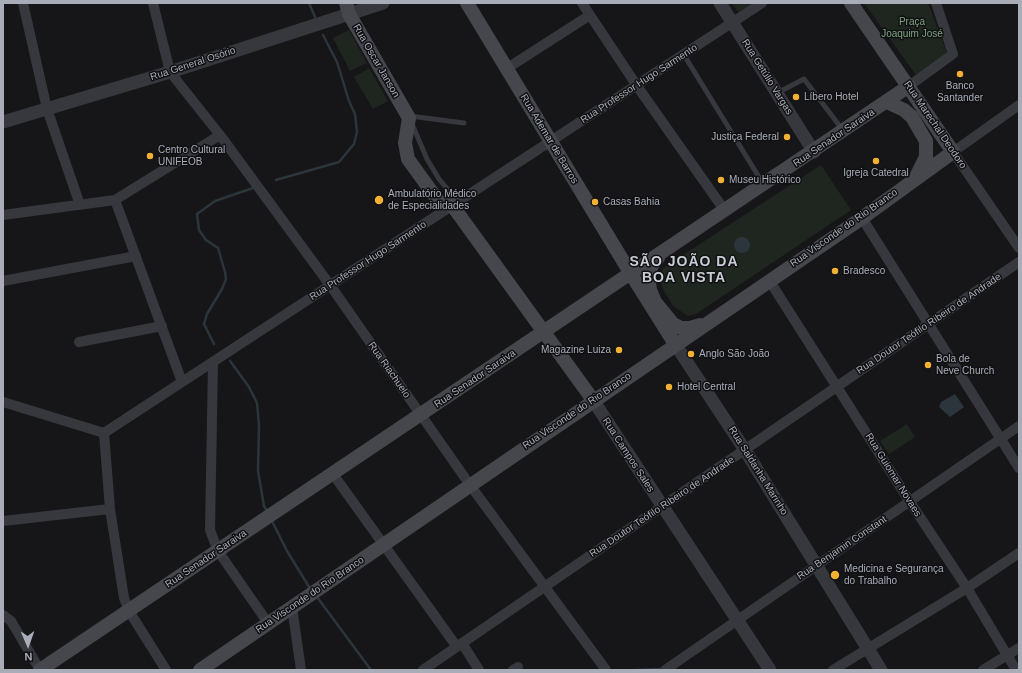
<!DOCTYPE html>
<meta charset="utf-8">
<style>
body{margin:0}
#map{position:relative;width:1022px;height:673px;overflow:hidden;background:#161618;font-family:Helvetica,sans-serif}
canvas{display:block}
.frame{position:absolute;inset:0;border:4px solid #a8adb8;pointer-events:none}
.north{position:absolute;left:8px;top:625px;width:40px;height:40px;-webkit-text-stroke:3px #111113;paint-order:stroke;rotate:178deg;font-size:11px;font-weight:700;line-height:16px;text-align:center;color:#a8adb8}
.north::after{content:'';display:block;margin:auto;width:14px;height:18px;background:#a8adb8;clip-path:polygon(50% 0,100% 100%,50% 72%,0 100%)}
</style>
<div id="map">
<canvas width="1022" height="673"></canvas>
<div class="frame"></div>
<div class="north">N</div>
</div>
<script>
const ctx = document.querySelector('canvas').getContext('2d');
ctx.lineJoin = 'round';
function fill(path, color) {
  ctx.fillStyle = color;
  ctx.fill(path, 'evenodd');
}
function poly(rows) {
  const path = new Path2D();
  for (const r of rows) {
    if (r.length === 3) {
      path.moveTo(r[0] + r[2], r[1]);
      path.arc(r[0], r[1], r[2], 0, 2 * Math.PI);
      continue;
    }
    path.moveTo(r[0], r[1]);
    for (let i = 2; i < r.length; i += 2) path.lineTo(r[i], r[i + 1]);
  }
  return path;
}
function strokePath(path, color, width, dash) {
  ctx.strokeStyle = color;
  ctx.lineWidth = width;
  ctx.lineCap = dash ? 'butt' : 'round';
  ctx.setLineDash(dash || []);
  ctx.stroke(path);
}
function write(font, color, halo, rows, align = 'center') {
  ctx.font = font + ' Helvetica,sans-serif';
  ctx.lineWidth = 3;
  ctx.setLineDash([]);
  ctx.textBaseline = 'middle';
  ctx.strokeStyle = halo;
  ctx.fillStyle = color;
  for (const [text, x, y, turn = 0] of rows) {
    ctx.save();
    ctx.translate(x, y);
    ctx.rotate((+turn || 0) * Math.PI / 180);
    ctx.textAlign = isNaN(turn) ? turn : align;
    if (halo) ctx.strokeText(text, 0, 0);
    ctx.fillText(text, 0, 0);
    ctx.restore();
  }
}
fill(poly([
 [732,3,753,3,738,12],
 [864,3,928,3,947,53,916,75],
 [349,30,367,63,350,71,333,38],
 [369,68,388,101,373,109,354,77],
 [821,165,851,210,696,314,688,316,673,306,663,289,660,279,663,268],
 [907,424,915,437,889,454,880,441]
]), '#1e261f');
fill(poly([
 [742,245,8],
 [955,394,964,407,950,417,939,407,941,402]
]), '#2c353c');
strokePath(poly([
 [309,3,315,17],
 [276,180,339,162,354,144,357,132,355,114,349,101,337,62,323,35],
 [214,344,204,324,207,314,222,289,226,279,225,272,218,248,206,240,199,230,197,214,215,201,253,188],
 [230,361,249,387,257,403,259,425,258,471,264,506,267,511],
 [271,519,287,551,311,590],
 [317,597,371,670],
 [634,670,662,669]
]), '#2c353c', 2.5);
strokePath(poly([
 [684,55,762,182],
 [777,93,804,79,842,129],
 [410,116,464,123],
 [412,124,427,159,439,179,455,198,461,198]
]), '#37383d', 5);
strokePath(poly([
 [23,3,47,109,80,205],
 [153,3,170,72,220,135,330,285,470,485,606,670],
 [582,3,637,86,725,211],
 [506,69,590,15],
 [909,86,953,54,936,3],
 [1019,105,953,152,1019,248],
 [115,200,182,382],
 [3,215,115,200,220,135],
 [862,218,1019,468],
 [769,280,910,502,967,588,1016,670],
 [3,281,136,256],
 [79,342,162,326],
 [213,362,210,530,218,551,268,623],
 [3,402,104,433],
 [104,433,762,3],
 [104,433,110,509,124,598,129,611,166,670],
 [333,474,457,647],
 [3,521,110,509],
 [292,607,301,670],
 [3,615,11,621,40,670],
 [462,643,479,670],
 [423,670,1019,262],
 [513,670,518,667],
 [665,670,1019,426],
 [833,670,967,588,1019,553],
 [983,670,1019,648]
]), '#37383d', 10);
strokePath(poly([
 [720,3,814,152],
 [3,122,170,72,383,3],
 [675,344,745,450,881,670],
 [593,400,770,670]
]), '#37383d', 13);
strokePath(poly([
 [346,3,349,14,409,118,405,143,408,159,439,202,452,205,593,400],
 [467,3,631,274,675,344],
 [887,102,904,110,912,117,926,141,926,157,917,175],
 [658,258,652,265,648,276,650,290,655,302,673,324,681,328,690,328,700,325],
 [40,670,909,86],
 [200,670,862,218,953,152,851,3]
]), '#45474d', 14);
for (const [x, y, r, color] of [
 [960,74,4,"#f2b134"],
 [796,97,4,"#f2b134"],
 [787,137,4,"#f2b134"],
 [150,156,4,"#f2b134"],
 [876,161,4,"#f2b134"],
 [721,180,4,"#f2b134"],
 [379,200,5,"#f2b134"],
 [595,202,4,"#f2b134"],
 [835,271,4,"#f2b134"],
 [619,350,4,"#f2b134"],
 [691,354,4,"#f2b134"],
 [928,365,4,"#f2b134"],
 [669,387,4,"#f2b134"],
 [835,575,5,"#f2b134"]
]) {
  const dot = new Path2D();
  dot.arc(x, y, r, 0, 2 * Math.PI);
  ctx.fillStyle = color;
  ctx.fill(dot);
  strokePath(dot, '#111113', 1.5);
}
write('10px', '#7fa381', '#111113', [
 ["Praça",912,22],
 ["Joaquim José",912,34]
]);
write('10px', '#a8adb8', '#111113', [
 ["Rua Oscar Janson",376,61,60],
 ["Rua General Osório",193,64,-18],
 ["Rua Getúlio Vargas",767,77,58],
 ["Rua Professor Hugo Sarmento",639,84,-33],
 ["Rua Marechal Deodoro",935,125,56],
 ["Rua Senador Saraiva",834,138,-34],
 ["Rua Ademar de Barros",549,139,59],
 ["Rua Visconde do Rio Branco",844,228,-35],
 ["Rua Professor Hugo Sarmento",368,261,-33],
 ["Rua Doutor Teófilo Ribeiro de Andrade",929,324,-34],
 ["Rua Riachuelo",389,370,55],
 ["Rua Senador Saraiva",475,379,-34],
 ["Rua Visconde do Rio Branco",577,411,-34],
 ["Rua Campos Sales",628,455,57],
 ["Rua Saldanha Marinho",758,471,58],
 ["Rua Guiomar Novaes",893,475,58],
 ["Rua Doutor Teófilo Ribeiro de Andrade",662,507,-34],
 ["Rua Benjamin Constant",842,548,-34],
 ["Rua Senador Saraiva",206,559,-34],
 ["Rua Visconde do Rio Branco",310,595,-34]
]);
write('10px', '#a8adb8', '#111113', [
 ["Banco",960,86,"center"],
 ["Santander",960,98,"center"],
 ["Líbero Hotel",804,97],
 ["Justiça Federal",779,137,"right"],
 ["Centro Cultural",158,150],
 ["UNIFEOB",158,162],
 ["Igreja Catedral",876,173,"center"],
 ["Museu Histórico",729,180],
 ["Ambulatório Médico",388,194],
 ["de Especialidades",388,206],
 ["Casas Bahia",603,202],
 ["Bradesco",843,271],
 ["Magazine Luiza",611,350,"right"],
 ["Anglo São João",699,354],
 ["Bola de",936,359],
 ["Neve Church",936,371],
 ["Hotel Central",677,387],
 ["Medicina e Segurança",844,569],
 ["do Trabalho",844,581]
], 'left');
ctx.letterSpacing = '1px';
write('bold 14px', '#c9ccd4', '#111113', [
 ["SÃO JOÃO DA",684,262],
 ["BOA VISTA",684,278]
]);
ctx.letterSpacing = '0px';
</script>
